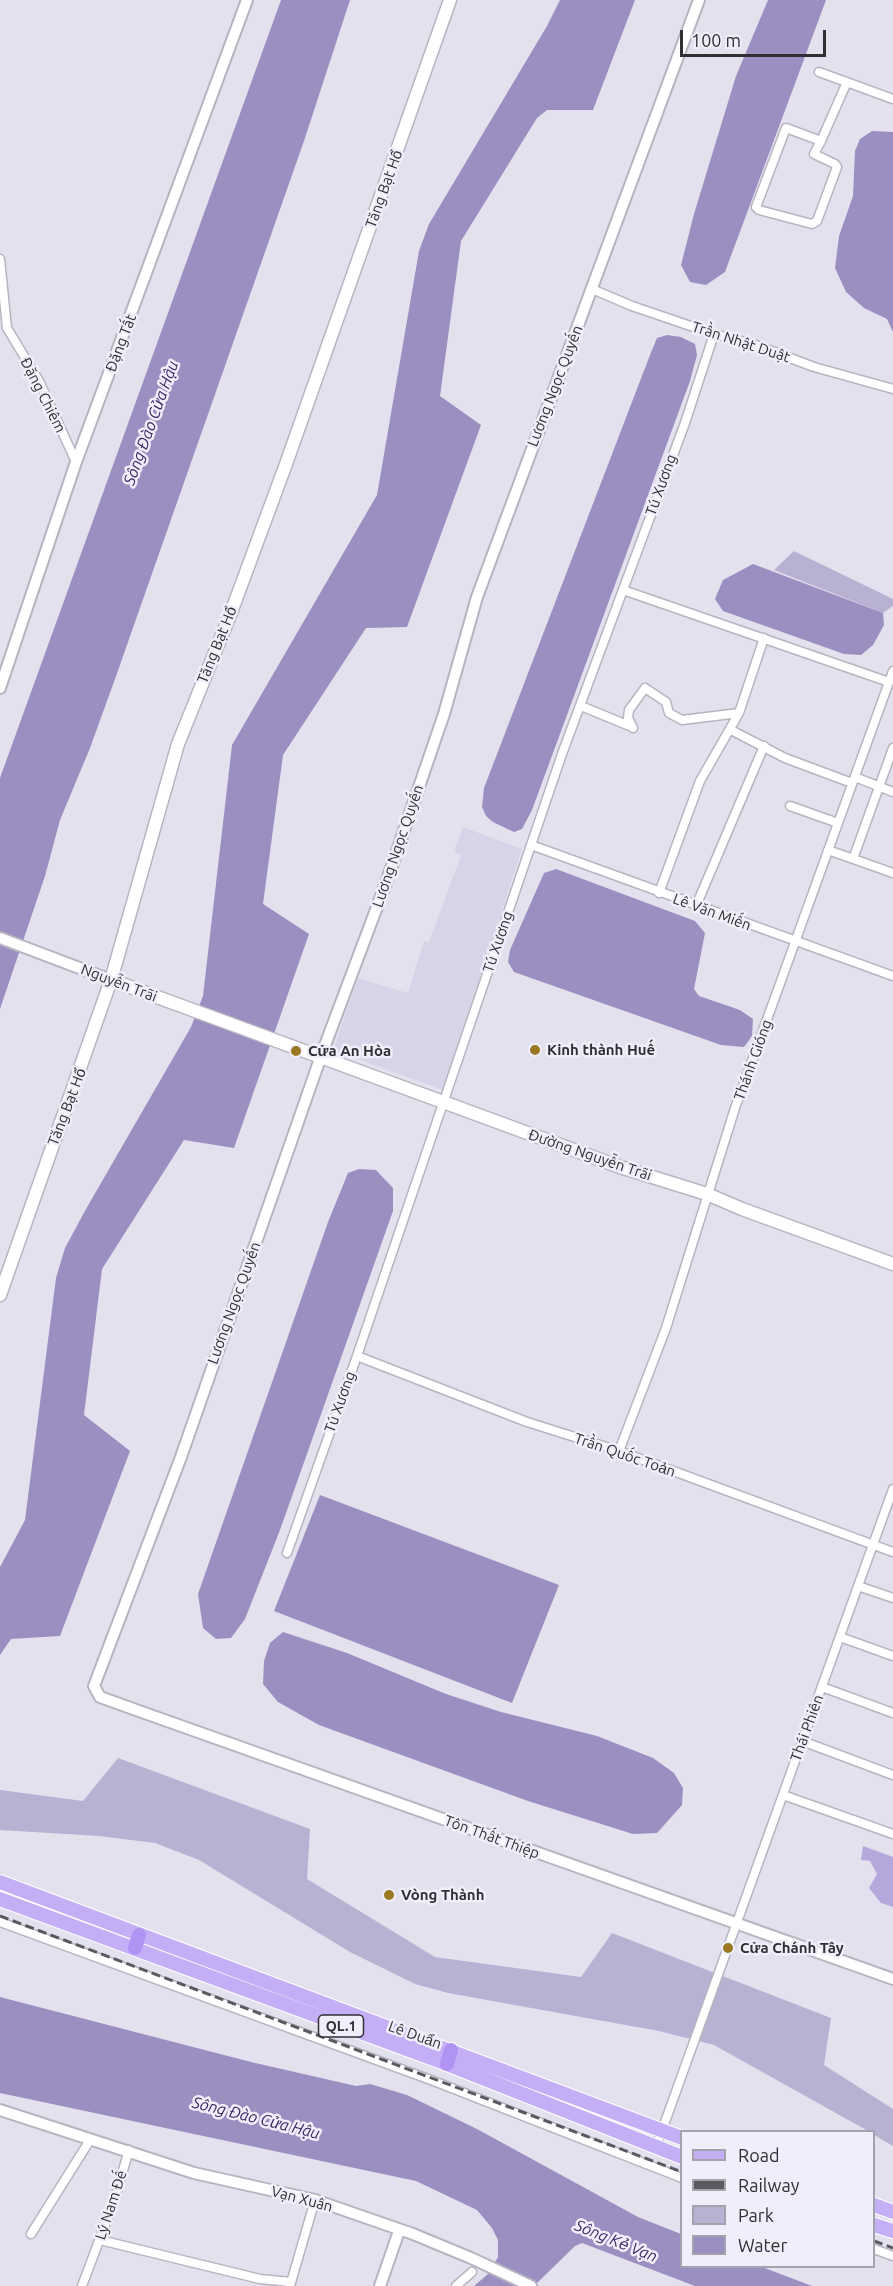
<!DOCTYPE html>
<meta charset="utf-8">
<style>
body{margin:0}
#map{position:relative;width:893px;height:2286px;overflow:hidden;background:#e4e1ee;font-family:Ubuntu,sans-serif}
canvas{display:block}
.legend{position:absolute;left:680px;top:2130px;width:195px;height:138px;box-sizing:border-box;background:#f1eefc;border:2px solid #a4a2ac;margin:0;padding:8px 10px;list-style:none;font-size:18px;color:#302f34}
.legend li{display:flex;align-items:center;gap:12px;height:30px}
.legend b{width:30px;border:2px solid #a4a2ac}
.scale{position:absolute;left:680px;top:30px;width:146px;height:27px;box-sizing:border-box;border:3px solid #302f34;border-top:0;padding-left:8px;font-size:18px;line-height:21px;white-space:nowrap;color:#302f34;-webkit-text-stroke:4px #f1eefc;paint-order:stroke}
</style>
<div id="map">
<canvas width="893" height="2286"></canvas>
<ul class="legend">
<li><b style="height:8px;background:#c4aef5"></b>Road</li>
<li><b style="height:8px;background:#5a5960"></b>Railway</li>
<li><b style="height:16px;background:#b8b1d1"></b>Park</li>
<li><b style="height:16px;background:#9b8ec0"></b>Water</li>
</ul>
<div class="scale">100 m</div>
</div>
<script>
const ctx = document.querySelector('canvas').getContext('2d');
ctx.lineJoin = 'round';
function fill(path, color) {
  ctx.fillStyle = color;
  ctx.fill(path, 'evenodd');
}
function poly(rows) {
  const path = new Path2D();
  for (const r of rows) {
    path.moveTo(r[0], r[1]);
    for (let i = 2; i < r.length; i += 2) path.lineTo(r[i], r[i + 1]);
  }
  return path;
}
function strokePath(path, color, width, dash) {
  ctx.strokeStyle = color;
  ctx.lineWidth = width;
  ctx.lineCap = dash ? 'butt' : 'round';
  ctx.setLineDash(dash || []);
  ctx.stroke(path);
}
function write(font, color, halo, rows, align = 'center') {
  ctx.font = font + ' Ubuntu,sans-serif';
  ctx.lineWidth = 5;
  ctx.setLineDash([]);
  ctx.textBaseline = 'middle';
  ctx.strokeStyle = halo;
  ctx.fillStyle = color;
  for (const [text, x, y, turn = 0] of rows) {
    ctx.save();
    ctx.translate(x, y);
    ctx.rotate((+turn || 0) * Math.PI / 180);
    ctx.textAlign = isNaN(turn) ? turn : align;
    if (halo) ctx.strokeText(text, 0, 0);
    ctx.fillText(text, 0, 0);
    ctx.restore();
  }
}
fill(poly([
 [463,827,522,849,443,1090,333,1050,358,978,408,993,424,941,429,942,461,855,454,852]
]), '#d8d4e7');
fill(poly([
 [794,551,893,599,893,606,883,613,774,570],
 [118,1758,310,1829,307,1879,435,1957,581,1977,612,1933,831,2018,824,2065,893,2109,893,2146,874,2135,874,2132,868,2131,714,2045,659,2031,448,1993,415,1984,350,1952,199,1860,155,1843,99,1836,0,1830,0,1790,83,1801]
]), '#b8b1d1');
fill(poly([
 [863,1846,893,1857,893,1907,881,1903,869,1888,877,1874,870,1861,861,1860]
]), '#b5a8dc');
fill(poly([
 [281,0,350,0,304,141,115,679,90,748,60,820,45,876,0,1009,0,778],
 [560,0,635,0,593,110,547,110,537,118,461,241,440,396,481,425,407,627,366,628,283,755,263,904,309,934,234,1148,184,1140,102,1269,84,1415,130,1451,60,1636,11,1639,0,1655,0,1567,25,1520,56,1278,65,1248,86,1209,191,1027,203,996,232,745,377,495,419,251,429,224,547,26],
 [768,0,826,0,725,272,706,285,690,282,681,265,694,214,736,76],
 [872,131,893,132,893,332,887,319,864,308,846,292,835,268,839,236,853,196,855,151,860,139],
 [667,335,681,337,695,344,697,355,690,381,532,810,522,829,514,832,493,822,486,816,482,807,484,788,650,355,657,338],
 [753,564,883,613,884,625,873,645,861,655,844,654,723,611,715,599,723,580],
 [556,869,695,921,705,933,694,989,699,996,740,1010,753,1019,752,1036,744,1047,721,1045,514,972,508,962,510,950,544,873],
 [359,1169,376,1170,393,1188,393,1211,280,1530,245,1619,231,1638,216,1639,203,1628,198,1594,328,1222,348,1173],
 [320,1495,559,1585,512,1703,274,1611],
 [283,1632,347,1653,446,1694,501,1712,597,1736,653,1758,674,1773,683,1788,682,1805,657,1833,633,1834,528,1801,319,1725,278,1702,263,1684,264,1661,270,1643],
 [0,1997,251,2062,356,2086,370,2084,407,2095,477,2129,638,2217,681,2234,682,2266,762,2267,812,2286,695,2286,582,2243,575,2246,534,2286,474,2286,488,2274,498,2257,498,2240,492,2228,477,2210,416,2181,0,2093]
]), '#9b8ec0');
const minor = poly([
 [819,72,893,99],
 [821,141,786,128,756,207,759,210,812,224,817,221,837,167,835,164,814,154,821,141,847,82],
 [0,259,7,328,39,381,76,462],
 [592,289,632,306,714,334,753,344,814,367,893,389],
 [623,590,889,682],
 [581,706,632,727],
 [633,728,628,718,629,710,645,688,666,702,669,713,682,720,739,713],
 [731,730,785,758,852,783],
 [855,777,893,792],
 [790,806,838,823],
 [531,845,893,976],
 [828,850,893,873],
 [853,859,893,748],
 [659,893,700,781,739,713,764,638],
 [696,906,764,746],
 [357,1356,527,1422,619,1451,893,1552],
 [619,1451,666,1328,735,1108,893,671],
 [287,1553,357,1356,562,754,685,423,714,334],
 [858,1586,893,1598],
 [840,1637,893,1656],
 [822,1687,893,1713],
 [802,1741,893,1775],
 [783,1795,893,1834],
 [0,1922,431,2080,682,2178],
 [656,2147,893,1489],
 [31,2234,90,2140],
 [100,2240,260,2279,291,2282],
 [874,2249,893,2256],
 [82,2286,114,2201,129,2150],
 [290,2286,315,2200],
 [456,2286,472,2272]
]);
const tertiary = poly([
 [699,0,477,597,444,714,386,883,321,1056,181,1457,94,1686,100,1697,153,1716,893,1979],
 [0,688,76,462,247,0],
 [0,938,111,980],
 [0,2110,194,2173,315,2200,413,2234,471,2258,531,2286],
 [380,2286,399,2231]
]);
const secondary = poly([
 [111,980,620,1167,707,1194,742,1209,893,1264],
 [0,1295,111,980,178,744,232,610,286,464,450,0]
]);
const primary = poly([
 [0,1882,682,2138],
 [0,1899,447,2064,682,2157],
 [874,2205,893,2212],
 [874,2225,893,2231]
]);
const trunk = poly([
 [135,1948,139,1935],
 [447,2064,451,2050]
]);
strokePath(minor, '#b7b4c1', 11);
strokePath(tertiary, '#b7b4c1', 14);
strokePath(secondary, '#b7b4c1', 15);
strokePath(primary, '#fff', 16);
strokePath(trunk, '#fff', 16);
strokePath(minor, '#fff', 8);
strokePath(tertiary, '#fff', 10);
strokePath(secondary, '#fff', 12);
strokePath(primary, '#c4aef5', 14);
strokePath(trunk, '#b093f2', 14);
strokePath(poly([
 [0,1916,682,2172],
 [874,2241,893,2248]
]), '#5a5960', 3, [9, 4.5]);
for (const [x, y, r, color] of [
 [535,1050,6,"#9a7822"],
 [296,1051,6,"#9a7822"],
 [389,1895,6,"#9a7822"],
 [728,1948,6,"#9a7822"]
]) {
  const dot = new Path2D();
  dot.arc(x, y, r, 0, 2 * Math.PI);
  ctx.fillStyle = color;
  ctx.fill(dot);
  strokePath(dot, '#f1eefc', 2);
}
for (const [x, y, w] of [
 [341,2026,45]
]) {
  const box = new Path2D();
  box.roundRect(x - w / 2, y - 11, w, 22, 4.5);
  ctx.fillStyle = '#f1eefc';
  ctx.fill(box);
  strokePath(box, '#302f34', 1.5);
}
write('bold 14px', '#302f34', null, [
 ["QL.1",341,2026]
]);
write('15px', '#302f34', '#f1eefc', [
 ["Tăng Bạt Hổ",384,189,-70],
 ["Trần Nhật Duật",741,342,18],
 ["Đặng Tất",121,343,-69],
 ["Lương Ngọc Quyến",555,386,-69],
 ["Đặng Chiêm",43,395,63],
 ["Tú Xương",661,485,-70],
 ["Tăng Bạt Hổ",217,645,-68],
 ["Lương Ngọc Quyến",398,846,-71],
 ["Lê Văn Miến",712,912,20],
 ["Tú Xương",498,942,-71],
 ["Nguyễn Trãi",119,983,21],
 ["Thánh Gióng",753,1060,-70],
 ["Tăng Bạt Hổ",67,1107,-69],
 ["Đường Nguyễn Trãi",590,1155,19],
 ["Lương Ngọc Quyến",234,1303,-70],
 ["Tú Xương",340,1402,-70],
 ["Trần Quốc Toản",625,1455,19],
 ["Thái Phiên",807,1728,-70],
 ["Tôn Thất Thiệp",492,1837,20],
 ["Lê Duẩn",415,2035,20],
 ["Vạn Xuân",302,2199,15],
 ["Lý Nam Đế",111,2205,-72]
]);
write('bold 15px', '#302f34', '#f1eefc', [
 ["Kinh thành Huế",547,1050],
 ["Cửa An Hòa",308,1051],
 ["Vòng Thành",401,1895],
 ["Cửa Chánh Tây",740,1948]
], 'left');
write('italic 16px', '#3b2664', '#f1eefc', [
 ["Sông Đào Cửa Hậu",151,423,-70],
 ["Sông Đào Cửa Hậu",256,2118,14],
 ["Sông Kẻ Vạn",616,2241,22]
]);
</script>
